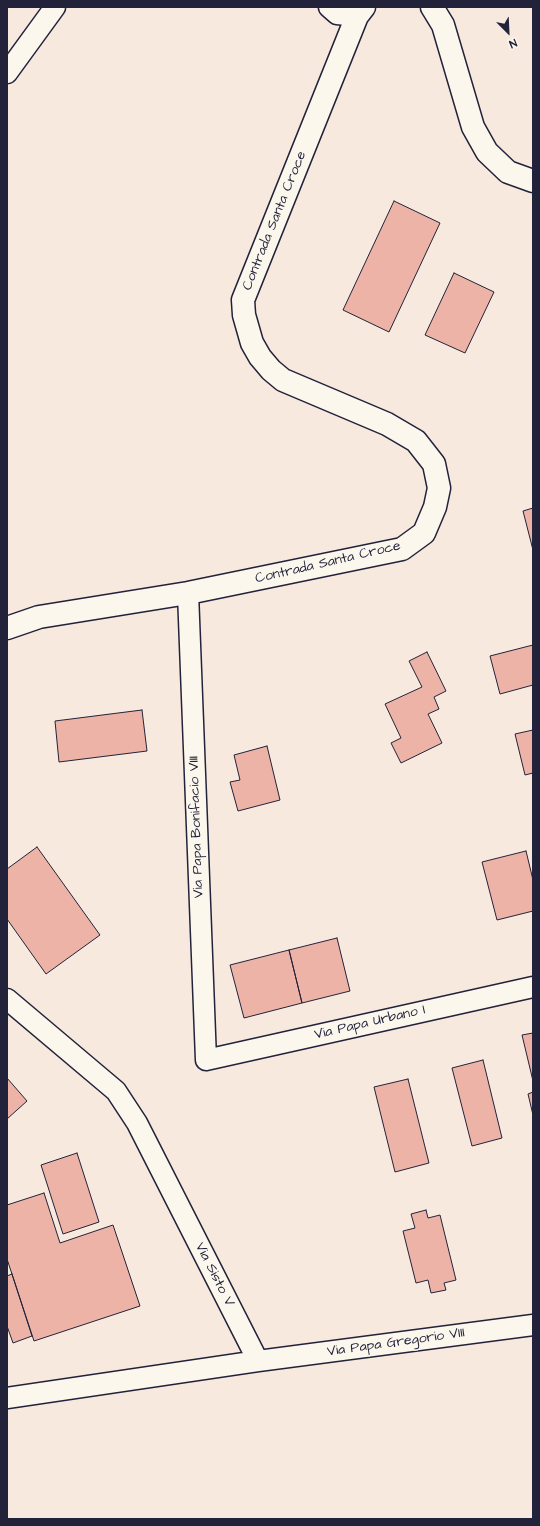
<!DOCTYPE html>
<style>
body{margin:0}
#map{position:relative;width:540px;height:1526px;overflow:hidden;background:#f8e9de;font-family:"Architects Daughter",sans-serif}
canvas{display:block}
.frame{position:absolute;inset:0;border:8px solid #22223b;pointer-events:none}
.north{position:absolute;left:488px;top:12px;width:40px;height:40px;-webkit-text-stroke:3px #fbf7ec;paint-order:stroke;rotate:156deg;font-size:11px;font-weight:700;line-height:16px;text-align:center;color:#22223b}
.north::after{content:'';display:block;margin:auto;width:14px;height:18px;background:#22223b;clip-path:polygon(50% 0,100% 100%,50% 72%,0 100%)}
</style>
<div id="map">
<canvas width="540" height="1526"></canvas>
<div class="frame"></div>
<div class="north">N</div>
</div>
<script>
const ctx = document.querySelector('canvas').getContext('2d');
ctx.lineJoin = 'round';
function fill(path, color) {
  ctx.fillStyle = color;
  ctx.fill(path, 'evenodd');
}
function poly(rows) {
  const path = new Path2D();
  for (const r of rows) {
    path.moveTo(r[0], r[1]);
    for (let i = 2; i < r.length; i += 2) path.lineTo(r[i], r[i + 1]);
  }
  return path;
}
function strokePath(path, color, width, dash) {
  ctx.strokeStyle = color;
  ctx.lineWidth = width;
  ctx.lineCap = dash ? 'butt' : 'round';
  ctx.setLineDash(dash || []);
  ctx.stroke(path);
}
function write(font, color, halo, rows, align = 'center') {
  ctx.font = font + ' "Architects Daughter",sans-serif';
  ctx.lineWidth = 3;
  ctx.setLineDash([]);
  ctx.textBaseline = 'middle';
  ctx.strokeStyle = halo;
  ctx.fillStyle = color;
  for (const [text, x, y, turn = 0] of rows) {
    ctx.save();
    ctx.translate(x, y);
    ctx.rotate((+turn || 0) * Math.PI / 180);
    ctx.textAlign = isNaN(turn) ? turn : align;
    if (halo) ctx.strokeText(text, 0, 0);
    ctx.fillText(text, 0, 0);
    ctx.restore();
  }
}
const building = poly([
 [394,201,440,223,389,332,343,310,394,201],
 [454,273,494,292,465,353,425,335,454,273],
 [533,508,533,550,523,511,533,508],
 [533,645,533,685,500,694,490,656,533,645],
 [427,652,446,691,434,697,439,709,428,714,442,743,401,763,391,743,401,738,385,704,422,687,409,661,427,652],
 [142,710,147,751,59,762,55,721,142,710],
 [533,730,533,773,525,775,515,734,533,730],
 [267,746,280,800,238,811,230,782,240,780,234,755,267,746],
 [37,847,100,935,46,974,7,919,7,869,37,847],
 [526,851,533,880,533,911,497,920,482,862,526,851],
 [337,938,350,991,302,1003,289,950,337,938],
 [289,950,302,1003,244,1018,230,965,289,950],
 [533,1033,533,1081,522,1035,533,1033],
 [483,1060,502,1138,472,1146,452,1068,483,1060],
 [7,1078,27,1101,7,1119,7,1078],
 [408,1079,429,1163,395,1172,374,1087,408,1079],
 [533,1092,533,1115,528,1094,533,1092],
 [77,1153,99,1222,63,1234,41,1165,77,1153],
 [44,1193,60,1243,113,1225,140,1306,34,1341,7,1259,7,1205,44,1193],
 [426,1210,428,1218,440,1215,456,1280,444,1283,446,1290,431,1293,428,1280,416,1283,403,1231,415,1228,411,1214,426,1210],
 [12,1274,32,1336,13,1343,7,1326,7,1276,12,1274]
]);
fill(building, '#edb3a6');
strokePath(building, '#22223b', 1);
const minor = poly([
 [329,7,337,14,357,16],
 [7,73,55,7],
 [188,593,206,1060,533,987],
 [7,999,116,1091,137,1123,258,1361],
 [7,1398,258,1361,533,1325]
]);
const tertiary = poly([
 [432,7,443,25,473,127,487,152,508,172,533,181],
 [7,628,39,617,188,593,402,549,424,533,435,507,439,488,434,464,416,441,387,424,283,380,271,370,260,357,252,343,244,315,243,300,357,16,364,7]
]);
strokePath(minor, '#22223b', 23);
strokePath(tertiary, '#22223b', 25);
strokePath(minor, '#fbf7ec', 20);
strokePath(tertiary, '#fbf7ec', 22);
write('14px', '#22223b', '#fbf7ec', [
 ["Contrada Santa Croce",275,221,-68],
 ["Contrada Santa Croce",328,563,-13],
 ["Via Papa Bonifacio VIII",197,827,-92],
 ["Via Papa Urbano I",370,1023,-13],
 ["Via Sisto V",214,1275,63],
 ["Via Papa Gregorio VIII",396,1343,-8]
]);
</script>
